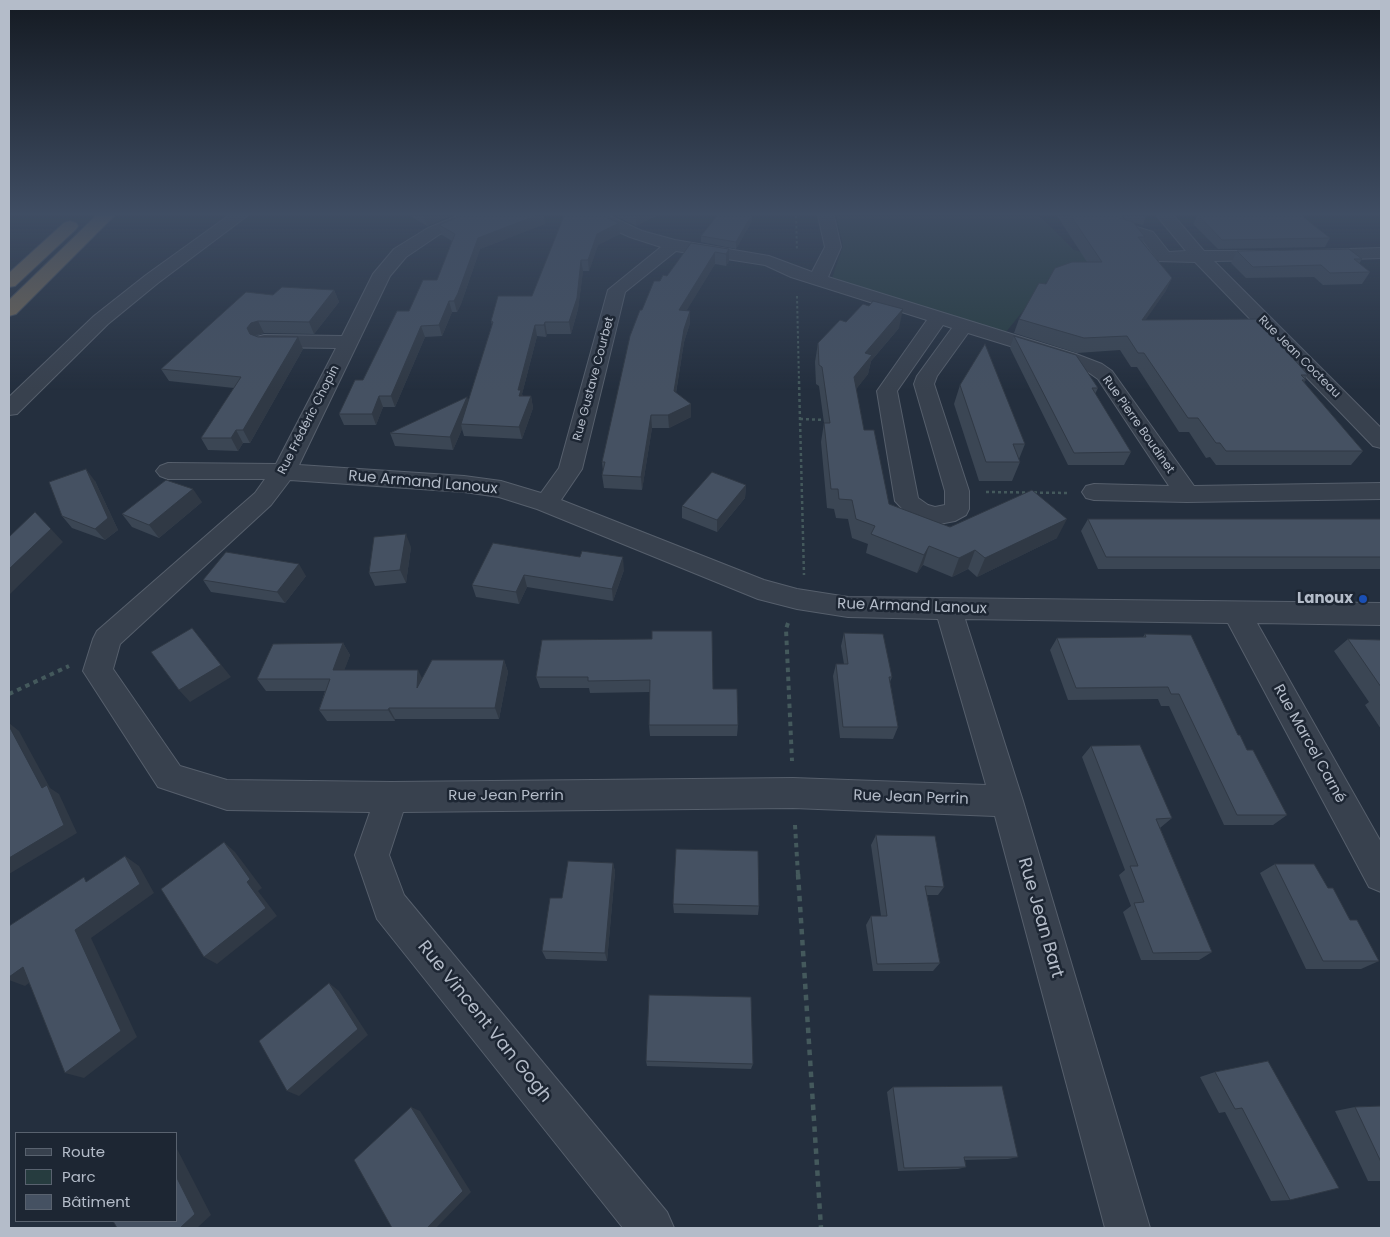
<!DOCTYPE html>
<meta charset="utf-8">
<style>
body{margin:0}
#map{position:relative;width:1390px;height:1237px;overflow:hidden;background:#242f3e;font-family:Poppins,sans-serif}
canvas{display:block}
.frame{position:absolute;inset:0;border:10px solid #b4bcc9;pointer-events:none}
.legend{position:absolute;left:15px;top:1132px;width:162px;height:90px;box-sizing:border-box;background:#1d2633;border:1px solid #59626f;margin:0;padding:6px 9px;list-style:none;font-size:15px;color:#b4bcc9}
.legend li{display:flex;align-items:center;gap:10px;height:25px}
.legend b{width:25px;border:1px solid #59626f}
</style>
<div id="map">
<canvas width="1390" height="1237"></canvas>
<div class="frame"></div>
<ul class="legend">
<li><b style="height:6px;background:#38414e"></b>Route</li>
<li><b style="height:14px;background:#263c3f"></b>Parc</li>
<li><b style="height:14px;background:#455162"></b>Bâtiment</li>
</ul>
</div>
<script>
const ctx = document.querySelector('canvas').getContext('2d');
ctx.lineJoin = 'round';
function fill(path, color) {
  ctx.fillStyle = color;
  ctx.fill(path, 'evenodd');
}
function poly(rows) {
  const path = new Path2D();
  for (const r of rows) {
    path.moveTo(r[0], r[1]);
    for (let i = 2; i < r.length; i += 2) path.lineTo(r[i], r[i + 1]);
  }
  return path;
}
function strokePath(path, color, width, dash) {
  ctx.strokeStyle = color;
  ctx.lineWidth = width;
  ctx.lineCap = dash ? 'butt' : 'round';
  ctx.setLineDash(dash || []);
  ctx.stroke(path);
}
function write(font, color, halo, rows, align = 'center') {
  ctx.font = font + ' Poppins,sans-serif';
  ctx.lineWidth = 5;
  ctx.setLineDash([]);
  ctx.textBaseline = 'middle';
  ctx.strokeStyle = halo;
  ctx.fillStyle = color;
  for (const [text, x, y, turn = 0] of rows) {
    ctx.save();
    ctx.translate(x, y);
    ctx.rotate((+turn || 0) * Math.PI / 180);
    ctx.textAlign = isNaN(turn) ? turn : align;
    if (halo) ctx.strokeText(text, 0, 0);
    ctx.fillText(text, 0, 0);
    ctx.restore();
  }
}
fill(poly([
 [836,216,1037,216,1042,218,1074,250,1096,255,1107,269,1052,275,1006,332,832,278,843,246]
]), '#263c3f');
const minor = poly([
 [228,216,247,216,158,283,108,324,17,414,9,415,9,397,94,316,146,275,228,216],
 [457,216,480,216,478,219,440,234,406,257,390,276,299,465,464,476,501,481,541,493,559,468,608,290,661,247,630,237,590,219,588,216,610,216,642,231,675,240,769,256,812,272,825,247,818,216,834,216,841,247,828,277,1076,354,1102,364,1112,371,1194,486,1381,483,1381,499,1187,502,1094,500,1086,498,1082,492,1086,486,1094,484,1169,486,1098,379,1088,372,1062,362,968,333,937,376,934,384,969,491,969,509,966,515,955,521,934,525,910,517,895,501,877,391,927,320,791,277,765,265,676,251,625,292,582,469,561,500,764,580,797,589,848,597,1381,603,1381,625,1257,623,1381,842,1381,892,1369,887,1228,623,965,619,1023,801,1150,1228,1105,1228,995,816,793,808,403,812,389,855,404,895,667,1212,674,1228,623,1228,377,919,355,855,370,812,227,810,158,787,83,671,93,639,97,631,255,493,265,479,168,479,160,476,156,471,160,466,168,463,276,464,336,348,264,347,257,345,254,341,257,337,264,335,342,336,373,274,394,249,428,228,457,216],
 [943,325,952,328,917,376,914,384,945,491,945,505,935,507,928,505,918,498,897,391,943,325],
 [290,480,464,492,499,497,537,509,758,599,797,609,848,617,938,619,986,785,793,778,392,782,227,780,180,766,113,669,120,644,271,505,290,480],
 [1103,216,1120,216,1127,224,1153,232,1169,252,1186,251,1157,216,1174,216,1204,251,1278,251,1280,255,1278,259,1272,260,1214,261,1381,428,1381,448,1373,446,1195,262,1158,261,1141,238,1115,230,1103,216],
 [1381,248,1381,258,1318,260,1312,259,1310,255,1312,251,1318,250,1381,248]
]);
const highway = poly([
 [96,216,114,216,16,314,9,316,9,300,96,216],
 [70,221,76,223,78,226,76,229,15,286,9,287,9,273,64,223,70,221]
]);
strokePath(minor, '#565f6c', 2);
strokePath(highway, '#434c59', 2);
strokePath(poly([
 [796,216,797,250],
 [797,296,799,382]
]), '#44595c', 2, [2.5, 2.5]);
strokePath(poly([
 [799,381,804,575],
 [800,419,827,420],
 [986,492,1069,493]
]), '#44595c', 2.5, [3, 3]);
strokePath(poly([
 [788,623,786,629,792,761],
 [9,694,69,666],
 [795,825,798,875]
]), '#44595c', 4, [4.5, 4.5]);
strokePath(poly([
 [798,874,821,1228]
]), '#44595c', 4.5, [5.5, 5.5]);
fill(minor, '#38414e');
fill(highway, '#746855');
fill(poly([
 [410,216,451,216,427,226],
 [461,216,544,216,545,224,480,249,461,304,457,312,452,312,442,336,425,337,395,407,383,407,376,425,344,425,339,414,363,380,409,311,437,280,452,241,442,235,439,225],
 [564,216,620,234,598,245,589,271,583,271,578,309,571,334,547,334,546,337,537,336,522,394,523,396,531,396,533,408,522,439,464,436,462,429,453,450,395,446,390,433,467,397,468,402,492,325,491,321,532,296],
 [615,216,656,216,636,226],
 [717,216,752,216,752,221,736,249,701,242,701,236],
 [1057,216,1118,216,1119,218,1126,220,1122,216,1146,216,1143,225,1134,223,1145,237,1143,243,1172,278,1165,292,1145,320,1308,375,1305,379,1306,380,1304,382,1363,451,1351,465,1216,465,1210,457,1206,458,1189,432,1179,432,1137,367,1131,367,1120,350,1077,353,1014,333,1019,319,1046,284,1087,262],
 [1197,216,1302,216,1330,238,1325,247,1218,249,1193,224],
 [691,243,729,249,729,261,726,266,715,264,686,311,690,323,684,342,676,393,691,404,691,417,669,428,652,428,642,490,604,488,602,475,603,471,602,462,642,310,660,281,667,276],
 [1237,251,1362,259,1359,264,1370,272,1362,284,1323,285,1314,277,1246,278,1231,263],
 [334,290,339,302,314,334,264,333,256,336,303,349,250,443,243,443,238,451,208,450,201,438,234,388,169,381,161,369,273,295],
 [899,328,871,361,868,374,856,389,864,430,889,504,950,527,1057,538,977,577,968,569,952,577,923,565,917,573,866,553,868,544,852,538,848,519,836,518,834,509,827,508,821,442,824,423,819,386,816,384,815,362,818,343],
 [1014,336,1098,388,1095,394,1131,452,1124,465,1068,465,1010,348],
 [960,385,1025,444,1019,459,1020,462,1012,481,979,481,954,404],
 [95,481,118,530,105,540,72,528,62,516],
 [746,485,745,498,717,532,682,518,682,506],
 [202,502,159,538,132,527,122,514],
 [1088,519,1381,519,1381,569,1098,569,1081,531],
 [493,543,624,570,613,601,527,587,519,604,476,597,472,585],
 [411,547,406,583,375,586,369,573],
 [306,576,285,603,211,592,203,580],
 [844,633,892,677,890,682,898,727,893,739,840,738,833,676,836,664,844,664,841,646],
 [1145,634,1238,735,1287,815,1273,825,1224,825,1169,706,1161,706,1158,699,1068,700,1050,650,1057,638,1143,637],
 [1348,639,1381,640,1381,729,1365,705,1369,702,1334,651],
 [542,640,713,689,738,725,737,736,650,736,649,725,650,692,590,693,589,688,540,688,536,677],
 [343,643,350,655,344,670,422,678,504,660,508,672,499,719,395,719,395,721,327,721,319,710,325,691,266,691,257,679],
 [1091,746,1172,818,1160,828,1212,952,1199,960,1141,960,1123,912,1131,906,1119,875,1125,870,1082,757],
 [876,835,944,887,938,895,927,895,940,963,933,971,873,971,866,925,871,916,881,916,871,845],
 [613,863,615,872,607,961,546,959,542,951,562,898],
 [1275,864,1328,888,1379,961,1361,969,1306,969,1260,873],
 [673,904,759,906,758,915,674,913],
 [646,1061,753,1064,751,1069,647,1066],
 [1268,1061,1290,1200,1271,1201,1225,1112,1219,1113,1200,1077,1215,1072],
 [893,1087,1018,1157,1008,1159,965,1160,966,1167,958,1169,898,1171,887,1092],
 [1381,1106,1381,1181,1368,1181,1335,1111,1355,1107]
]), '#3b4654');
fill(poly([
 [424,216,451,216,427,226],
 [535,216,544,216,545,224,480,249,461,304,457,312,454,301,478,238],
 [636,216,656,216,636,226],
 [751,216,752,216,752,221,736,249,736,242],
 [619,223,620,234,598,245,589,271,588,260,597,234],
 [729,249,729,261,726,266,726,254],
 [715,252,715,264,679,323,679,310],
 [581,260,583,271,578,309,571,334,569,322],
 [1172,278,1165,292,1136,334,1142,320],
 [334,290,339,302,314,334,309,322],
 [449,301,452,312,442,336,439,325],
 [903,309,899,328,871,361,868,374,851,396,854,377,865,353],
 [690,311,690,323,684,342,674,404,674,391,684,329],
 [258,321,264,333,256,335,252,340,247,328,251,323],
 [545,322,547,334,546,337,544,325],
 [535,325,537,336,522,394,524,402,521,408,518,390],
 [421,326,425,337,395,407,391,396],
 [298,337,303,349,250,443,243,430],
 [379,396,383,407,376,425,372,414],
 [531,396,533,408,522,439,519,427],
 [467,397,470,410,461,424,462,429,453,450,450,437],
 [691,404,691,417,669,428,668,415],
 [651,415,652,428,642,490,641,477],
 [236,430,243,443,238,451,231,438],
 [86,469,95,481,118,530,105,540,95,529],
 [746,485,745,498,717,532,717,520],
 [193,489,202,502,159,538,149,525],
 [1067,519,1057,538,977,577,985,558],
 [51,529,63,542,9,595,9,569],
 [406,534,411,547,406,583,400,570],
 [929,546,923,565,917,573,924,555],
 [975,550,968,569,952,577,959,558],
 [623,557,624,570,613,601,612,589],
 [299,564,306,576,285,603,277,592],
 [524,575,527,587,519,604,516,592],
 [192,628,231,677,190,702,179,690],
 [343,643,350,655,340,682,333,670],
 [504,660,508,672,499,719,495,708],
 [418,670,424,682,417,688],
 [389,708,395,719,395,721,388,710],
 [9,723,19,731,50,788,59,794,77,833,9,874,9,858,42,788,9,726],
 [224,842,235,852,262,888,258,891,277,916,217,964,204,957,247,882],
 [125,856,139,866,154,893,91,938,137,1037,84,1078,65,1073,75,930],
 [613,863,615,872,607,961,605,953],
 [23,967,41,974,25,986,9,980,9,977],
 [329,983,339,991,368,1035,299,1096,287,1091],
 [411,1107,420,1111,471,1192,436,1228,427,1228],
 [176,1147,211,1215,197,1228,180,1228,176,1176]
]), '#303945');
const building = poly([
 [461,216,535,216,478,238,458,293,454,301,449,301,439,325,421,326,391,396,379,396,372,414,339,414,355,380,363,380,397,311,409,311,423,280,437,280,455,234,439,225,461,216],
 [564,216,603,216,619,223,597,234,588,260,581,260,577,298,569,322,545,322,544,325,535,325,518,390,521,390,519,396,531,396,519,427,461,424,493,322,491,321,498,296,532,296,564,216],
 [717,216,751,216,736,242,701,236,717,216],
 [1071,216,1118,216,1119,218,1133,222,1145,237,1138,237,1172,278,1142,320,1258,319,1308,375,1301,375,1306,380,1302,380,1363,451,1226,451,1220,443,1216,443,1198,418,1188,418,1144,353,1138,353,1127,336,1084,338,1019,319,1039,283,1046,284,1055,268,1072,262,1102,262,1071,216],
 [1199,216,1302,216,1330,238,1222,240,1199,216],
 [691,243,729,249,726,254,715,252,679,310,690,311,684,329,674,391,691,404,668,415,651,415,641,477,602,475,605,462,602,462,630,336,640,310,642,310,654,281,660,281,663,275,667,276,691,243],
 [1349,249,1362,259,1354,259,1370,272,1330,273,1321,265,1253,267,1237,251,1349,249],
 [282,287,334,290,309,322,258,321,251,323,247,328,250,334,258,337,298,337,243,430,236,430,231,438,201,438,241,377,161,369,246,292,273,295,282,287],
 [873,301,903,309,865,353,872,355,854,377,864,430,874,430,889,504,950,527,1032,490,1067,519,985,558,975,550,959,558,929,546,924,555,871,534,875,526,856,519,852,500,839,499,838,489,831,489,824,423,830,423,822,367,819,365,818,343,840,320,846,322,863,304,869,306,873,301],
 [1014,336,1076,355,1098,388,1092,388,1131,452,1074,453,1014,336],
 [985,344,1025,444,1013,444,1020,462,986,462,960,385,985,344],
 [467,397,450,437,390,433,467,397],
 [86,469,108,518,95,529,62,516,49,482,86,469],
 [712,472,746,485,717,520,682,506,712,472],
 [166,480,193,489,149,525,122,514,166,480],
 [35,512,51,529,9,569,9,537,35,512],
 [1088,519,1381,519,1381,557,1106,557,1088,519],
 [406,534,400,570,369,573,374,537,406,534],
 [493,543,580,557,582,551,623,557,612,589,524,575,516,592,472,585,493,543],
 [226,552,299,564,277,592,203,580,226,552],
 [192,628,221,665,179,690,151,652,192,628],
 [652,631,712,631,713,689,737,689,738,725,649,725,650,680,588,681,588,677,536,677,542,640,652,639,652,631],
 [844,633,883,634,892,677,889,677,898,727,843,727,836,664,848,664,844,633],
 [1145,634,1191,635,1238,735,1240,735,1247,750,1253,750,1287,815,1237,815,1179,694,1171,694,1168,687,1076,688,1057,638,1146,637,1145,634],
 [1348,639,1381,640,1381,687,1348,639],
 [343,643,333,670,418,670,417,688,432,660,504,660,495,708,389,708,388,710,319,710,330,679,257,679,273,644,343,643],
 [9,726,42,788,47,785,64,825,9,858,9,726],
 [1140,745,1172,818,1156,819,1212,952,1153,953,1134,903,1144,902,1130,866,1138,866,1091,746,1140,745],
 [876,835,935,836,944,887,925,886,940,963,877,964,871,916,887,916,876,835],
 [224,842,250,879,247,882,266,908,204,957,161,889,224,842],
 [676,849,758,851,759,906,673,904,676,849],
 [125,856,140,884,75,930,121,1031,65,1073,23,967,9,977,9,926,84,877,86,882,125,856],
 [568,861,613,863,605,953,542,951,550,898,562,898,568,861],
 [1275,864,1314,864,1328,888,1333,888,1350,920,1357,920,1379,961,1323,961,1275,864],
 [329,983,358,1029,287,1091,259,1041,329,983],
 [649,995,751,997,753,1064,646,1061,649,995],
 [1268,1061,1339,1188,1290,1200,1242,1108,1235,1109,1215,1072,1268,1061],
 [1002,1086,1018,1157,964,1157,966,1167,904,1168,893,1087,1002,1086],
 [1381,1106,1381,1162,1355,1107,1381,1106],
 [411,1107,463,1191,427,1228,392,1228,354,1160,411,1107],
 [176,1176,195,1214,180,1228,117,1228,113,1221,176,1221,176,1176]
]);
fill(building, '#455162');
strokePath(building, '#303945', 1);
const sky = ctx.createLinearGradient(0, 0, 0, 390);
sky.addColorStop(0, '#141a22');
sky.addColorStop(0.55, '#3f4d63');
sky.addColorStop(1, '#3f4d6300');
ctx.fillStyle = sky;
ctx.fillRect(0, 0, 1390, 390);
for (const [x, y, r, color] of [
 [1363,599,5,"#1a4fb4"]
]) {
  const dot = new Path2D();
  dot.arc(x, y, r, 0, 2 * Math.PI);
  ctx.fillStyle = color;
  ctx.fill(dot);
  strokePath(dot, '#1d2633', 2);
}
write('12px', '#b4bcc9', '#1d2633', [
 ["Rue Jean Cocteau",1299,357,45],
 ["Rue Gustave Courbet",594,379,-75],
 ["Rue Frédéric Chopin",309,420,-63],
 ["Rue Pierre Boudinet",1138,425,55]
]);
write('15px', '#b4bcc9', '#1d2633', [
 ["Rue Armand Lanoux",423,483,5],
 ["Rue Armand Lanoux",912,607,2],
 ["Rue Marcel Carné",1309,744,61],
 ["Rue Jean Perrin",506,796],
 ["Rue Jean Perrin",911,798,2]
]);
write('bold 15px', '#b4bcc9', '#1d2633', [
 ["Lanoux",1353,599]
], 'right');
write('18px', '#b4bcc9', '#1d2633', [
 ["Rue Jean Bart",1040,918,74],
 ["Rue Vincent Van Gogh",484,1022,51]
]);
</script>
